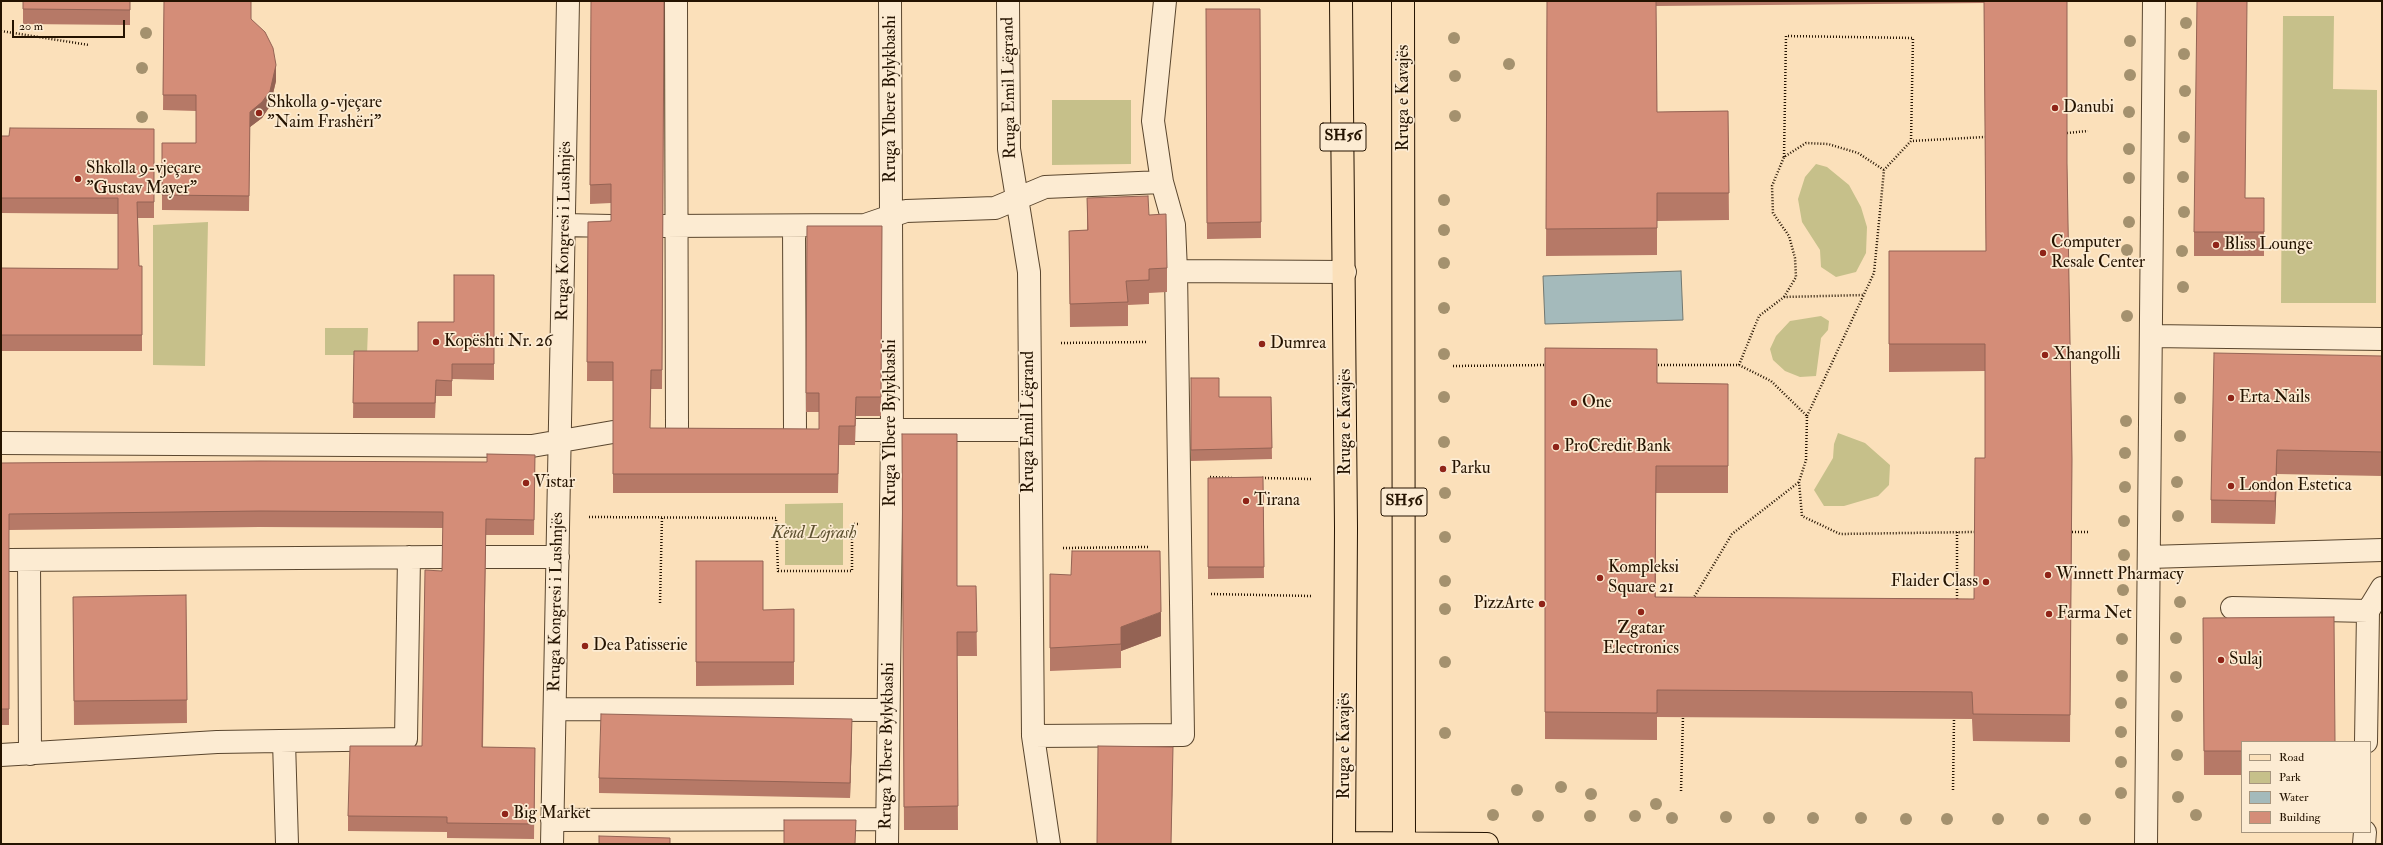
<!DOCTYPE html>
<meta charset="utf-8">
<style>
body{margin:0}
#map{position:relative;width:2383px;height:845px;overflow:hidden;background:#fbe0ba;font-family:"IM FELL Double Pica",serif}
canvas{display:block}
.frame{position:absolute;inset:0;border:2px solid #241300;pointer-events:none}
.legend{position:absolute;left:2241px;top:741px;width:130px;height:92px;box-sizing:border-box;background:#fcebd2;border:1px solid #a6957e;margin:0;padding:5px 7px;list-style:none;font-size:12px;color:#241300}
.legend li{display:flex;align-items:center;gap:8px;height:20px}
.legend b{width:20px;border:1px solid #a6957e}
.scale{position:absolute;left:12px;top:20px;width:113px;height:18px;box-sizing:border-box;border:2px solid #241300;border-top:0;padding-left:5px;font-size:12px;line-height:14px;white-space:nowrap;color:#241300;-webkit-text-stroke:3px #fcebd2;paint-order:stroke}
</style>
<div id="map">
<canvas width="2383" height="845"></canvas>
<div class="frame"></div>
<ul class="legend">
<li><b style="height:5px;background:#fbe0ba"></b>Road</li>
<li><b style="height:11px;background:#c6c08a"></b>Park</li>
<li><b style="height:11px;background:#a4babb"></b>Water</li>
<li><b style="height:11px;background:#d48d78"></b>Building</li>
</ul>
<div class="scale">20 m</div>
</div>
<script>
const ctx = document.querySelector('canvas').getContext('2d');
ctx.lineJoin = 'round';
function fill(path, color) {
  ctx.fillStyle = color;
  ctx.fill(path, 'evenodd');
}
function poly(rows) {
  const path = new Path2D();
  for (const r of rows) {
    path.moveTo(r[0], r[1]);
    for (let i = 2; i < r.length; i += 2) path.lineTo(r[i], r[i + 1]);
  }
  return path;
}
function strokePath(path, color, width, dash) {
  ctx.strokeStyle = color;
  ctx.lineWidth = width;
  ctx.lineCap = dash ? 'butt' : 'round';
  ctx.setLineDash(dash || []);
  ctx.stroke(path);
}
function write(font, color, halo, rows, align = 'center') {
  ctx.font = font + ' "IM FELL Double Pica",serif';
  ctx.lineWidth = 3.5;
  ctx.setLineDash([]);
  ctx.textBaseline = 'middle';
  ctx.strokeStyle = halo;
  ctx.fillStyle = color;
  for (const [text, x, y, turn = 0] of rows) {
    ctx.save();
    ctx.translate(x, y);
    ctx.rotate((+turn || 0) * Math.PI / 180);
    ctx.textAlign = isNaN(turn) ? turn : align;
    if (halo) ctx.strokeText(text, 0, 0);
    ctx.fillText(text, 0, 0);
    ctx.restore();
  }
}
fill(poly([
 [2283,16,2334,16,2333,89,2377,90,2376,303,2281,303],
 [1052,100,1131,100,1131,164,1052,165],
 [1816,164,1827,167,1849,185,1861,207,1867,227,1866,253,1856,272,1836,277,1821,267,1820,250,1802,222,1798,199,1805,177],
 [208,222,205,366,153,365,153,225],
 [1821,316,1829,321,1828,330,1821,338,1816,376,1800,377,1785,371,1773,360,1770,349,1776,336,1790,321],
 [325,328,368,328,367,355,325,355],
 [1838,433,1865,443,1890,465,1889,485,1878,496,1844,506,1824,506,1814,490,1833,458,1834,444],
 [843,503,843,565,785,565,785,504]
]), '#c6c08a');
const water = poly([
 [1681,271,1683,320,1545,324,1543,276,1681,271]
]);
fill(water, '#a4babb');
strokePath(water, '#717770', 1);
const minor = poly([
 [676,1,677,431],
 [1008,1,1009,149,1029,272,1033,736,1049,844],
 [564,225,611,226],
 [663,226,865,225,906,211,995,208,1045,187,1162,182],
 [794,226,795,431],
 [1176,271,1345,272],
 [2151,336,2382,339],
 [856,430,1029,430],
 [1,443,532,446,613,432],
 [485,557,558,557],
 [2149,557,2382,550],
 [10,560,443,557],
 [29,560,30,754],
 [2232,608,2368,611],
 [555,709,888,710],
 [1033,736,1183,735,1176,271,1174,225,1162,182,1153,121,1165,1],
 [284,741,287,844],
 [2366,742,2368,611,2382,588],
 [1,755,217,742,406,739,409,557],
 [552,820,886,819],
 [552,844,568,1],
 [887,844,892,430,890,1],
 [2146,844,2154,1],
 [2364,844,2365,832]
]);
const major = poly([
 [1341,1,1346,528,1344,844],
 [1403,1,1404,844],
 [1344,843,1487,844]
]);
strokePath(minor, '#5a462e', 24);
strokePath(major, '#241300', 24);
strokePath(poly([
 [1,31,89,45],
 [2067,133,2088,131],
 [1784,157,1786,36,1913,38,1911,141],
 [1784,297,1796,277,1795,258,1789,236,1773,213,1772,186,1784,157,1806,143,1828,144,1858,153,1884,170],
 [1061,343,1146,342],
 [1655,365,1739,365,1771,381,1807,416,1806,460,1799,482,1802,516,1840,534,1974,532],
 [1739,365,1759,316,1784,297,1864,295],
 [1453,366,1548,365],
 [1807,416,1874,273,1884,170,1911,141,1985,137],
 [1210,477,1233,478],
 [1262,478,1311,479],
 [589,517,776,518,778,571,852,571,852,524,860,524],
 [2072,532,2088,532],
 [1063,548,1148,547],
 [1211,594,1311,596],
 [1693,599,1732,534,1799,482],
 [1957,602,1957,532],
 [660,603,662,517],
 [1953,790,1954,719],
 [1681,791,1683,717]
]), '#241300', 2.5, [1, 2]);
strokePath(minor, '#fcebd2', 22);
strokePath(major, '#fbe0ba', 22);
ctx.fillStyle = '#a4916e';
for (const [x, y] of [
 [2186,23],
 [146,33],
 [1454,38],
 [2130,41],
 [2184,54],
 [1509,64],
 [142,68],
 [2130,75],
 [1455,76],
 [2185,91],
 [2129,112],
 [1455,116],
 [142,117],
 [2184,137],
 [2129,149],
 [2183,177],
 [2129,178],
 [1444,200],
 [2184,212],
 [2129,222],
 [1444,230],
 [2127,250],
 [2182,251],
 [1444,263],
 [2183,287],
 [1444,308],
 [2127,316],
 [1444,354],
 [1444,397],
 [2180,398],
 [2126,421],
 [2180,436],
 [1444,442],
 [2125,453],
 [2177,482],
 [2125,487],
 [1445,493],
 [2178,516],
 [2124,521],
 [1445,537],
 [2124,555],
 [1445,581],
 [2123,590],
 [2180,602],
 [1445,609],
 [2176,638],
 [2122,639],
 [1445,662],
 [2122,676],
 [2176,677],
 [2121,703],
 [2177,716],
 [2121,732],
 [1445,733],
 [2177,755],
 [2121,762],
 [1561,787],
 [1517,790],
 [2121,793],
 [1591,794],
 [2178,797],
 [1656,804],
 [1493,815],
 [2196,815],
 [1538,816],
 [1590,816],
 [1635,816],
 [1726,817],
 [1672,818],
 [1769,818],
 [1813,818],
 [1861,818],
 [1906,819],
 [1947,819],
 [1998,819],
 [2043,819],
 [2085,819]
]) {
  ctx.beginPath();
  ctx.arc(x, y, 6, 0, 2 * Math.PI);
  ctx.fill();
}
fill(poly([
 [23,1,130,1,130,25,23,24],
 [164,1,251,19,276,81,270,106,262,118,250,127,249,211,162,210,162,143,196,143,196,111,163,110],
 [591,1,664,1,662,389,651,389,650,428,819,429,819,412,806,412,807,226,882,226,881,416,856,416,855,445,839,445,838,493,613,493,613,381,587,381,588,222,611,221,611,203,590,204],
 [1547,1,2067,1,2067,163,2072,459,2070,742,1973,741,1972,719,1657,717,1657,740,1545,739,1545,348,1657,349,1657,383,1728,384,1728,493,1656,493,1656,597,1974,599,1985,458,1985,371,1889,372,1889,251,1986,251,1984,3,1656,6,1657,112,1728,111,1729,220,1657,221,1657,255,1546,256],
 [1206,9,1260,9,1261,238,1207,239],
 [154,129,154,218,138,218,139,266,142,266,142,351,1,351,1,268,118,269,118,214,1,213,1,136,9,136],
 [1087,198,1149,215,1167,268,1167,292,1149,293,1149,304,1128,305,1128,326,1070,327,1069,231,1087,230],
 [2245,198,2264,198,2264,256,2194,256,2194,232],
 [494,275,494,380,452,379,452,396,436,396,435,418,353,418,354,351,418,351,454,322],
 [2382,356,2382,476,2277,474,2275,524,2211,523,2211,500],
 [1191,378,1219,397,1271,397,1272,459,1191,461],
 [902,434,957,586,976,586,977,656,957,656,958,830,904,830],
 [487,454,535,455,534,535,486,535,483,747,535,748,534,839,447,838,447,832,348,831,348,816,422,746,442,571,443,528,260,527,9,530,9,725,1,725,1,463,487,462],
 [1263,477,1264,578,1208,579,1208,478],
 [696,561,763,610,794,662,794,685,696,686],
 [1050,574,1161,636,1121,651,1121,668,1050,671],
 [186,595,187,723,74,725,73,597],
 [2203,618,2242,742,2242,775,2204,775],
 [852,734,850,798,599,793,599,778]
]), '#b67967');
fill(poly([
 [276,65,276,81,270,106,262,118,250,127,249,211,250,112],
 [2277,450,2277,474,2275,524,2275,501],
 [1161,612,1161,636,1121,651,1121,668,1121,627],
 [852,719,852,734,850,798,850,783],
 [1173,747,1173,770,1171,844]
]), '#946354');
const building = poly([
 [23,1,130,1,130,10,23,9,23,1],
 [164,1,251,1,251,19,265,32,273,48,276,65,270,91,262,102,250,112,249,196,162,195,162,143,196,143,196,95,163,95,164,1],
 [591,1,664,1,662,370,651,370,650,428,819,429,819,393,806,393,807,226,882,226,881,397,856,397,855,426,839,426,838,474,613,474,613,362,587,362,588,222,611,221,611,184,590,185,591,1],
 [1547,1,1656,1,1657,112,1728,111,1729,193,1657,193,1657,228,1546,229,1547,1],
 [1984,1,2067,1,2067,163,2072,459,2070,715,1973,714,1972,692,1657,690,1657,713,1545,712,1545,348,1657,349,1657,383,1728,384,1728,466,1656,466,1655,597,1974,599,1975,458,1985,458,1985,344,1889,344,1889,251,1986,251,1984,1],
 [2197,1,2247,1,2245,198,2264,198,2264,232,2194,232,2197,1],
 [1206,9,1260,9,1261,222,1207,223,1206,9],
 [10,128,154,129,154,202,137,202,139,266,142,266,142,335,1,335,1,268,118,269,118,198,1,198,1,216,1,136,9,136,10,128],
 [1148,196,1149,215,1166,214,1167,268,1149,269,1149,280,1126,281,1128,302,1070,304,1069,231,1088,230,1087,198,1148,196],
 [454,275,494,275,494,364,452,364,452,381,436,380,435,403,353,403,354,351,418,351,418,322,454,322,454,275],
 [2214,353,2382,356,2382,452,2277,450,2275,501,2211,500,2214,353],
 [1191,378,1219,378,1219,397,1271,397,1272,448,1191,450,1191,378],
 [902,434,957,434,957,586,976,586,977,632,957,632,958,806,904,807,902,434],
 [487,454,535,455,534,520,486,519,482,747,535,748,534,824,447,823,447,817,348,816,350,746,422,746,425,570,442,571,443,512,260,511,9,514,9,709,1,709,1,463,260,461,487,462,487,454],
 [1263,477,1264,567,1208,567,1208,478,1263,477],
 [1072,551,1160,551,1161,612,1121,627,1121,644,1050,648,1050,574,1071,575,1072,551],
 [696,561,763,561,763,610,794,609,794,662,696,662,696,561],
 [186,595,187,700,74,701,73,597,186,595],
 [2334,617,2335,742,2242,742,2242,751,2204,751,2203,618,2334,617],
 [601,714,852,719,850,783,599,778,601,714],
 [1098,746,1173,747,1171,844,1097,844,1098,746],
 [784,820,856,820,855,844,784,844,784,820],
 [599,836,670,838,670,844,599,844,599,836]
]);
fill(building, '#d48d78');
strokePath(building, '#946354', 1);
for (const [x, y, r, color] of [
 [2055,108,4,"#8f2418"],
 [259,113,4,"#8f2418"],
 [78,179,4,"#8f2418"],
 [2216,245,4,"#8f2418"],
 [2043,253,4,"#8f2418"],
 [436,342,4,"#8f2418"],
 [1262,344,4,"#8f2418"],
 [2045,355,4,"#8f2418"],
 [2231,398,4,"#8f2418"],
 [1574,403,4,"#8f2418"],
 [1556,447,4,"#8f2418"],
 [1443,469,4,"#8f2418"],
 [526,483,4,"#8f2418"],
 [2231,486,4,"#8f2418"],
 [1246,501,4,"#8f2418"],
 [2048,575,4,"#8f2418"],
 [1600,578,4,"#8f2418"],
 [1986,582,4,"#8f2418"],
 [1542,604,4,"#8f2418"],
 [1641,612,4,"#8f2418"],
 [2049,614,4,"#8f2418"],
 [585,646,4,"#8f2418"],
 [2221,660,4,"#8f2418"],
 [505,814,4,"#8f2418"]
]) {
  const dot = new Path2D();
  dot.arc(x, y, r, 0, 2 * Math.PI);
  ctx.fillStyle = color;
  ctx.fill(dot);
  strokePath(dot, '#fcebd2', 1.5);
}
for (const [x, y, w] of [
 [1343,137,46],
 [1404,502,46]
]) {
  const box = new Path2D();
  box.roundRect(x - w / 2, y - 14, w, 28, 3);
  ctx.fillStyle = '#fcebd2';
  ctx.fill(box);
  strokePath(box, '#241300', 1);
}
write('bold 16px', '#241300', null, [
 ["SH56",1343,137],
 ["SH56",1404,502]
]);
write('17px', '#241300', '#fcebd2', [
 ["Rruga Emil Lëgrand",1010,88,-91],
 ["Rruga e Kavajës",1404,98,-90],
 ["Rruga Ylbere Bylykbashi",891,99,-90],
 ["Rruga Kongresi i Lushnjës",565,231,-89],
 ["Rruga Emil Lëgrand",1029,422,-90],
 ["Rruga e Kavajës",1346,422,-90],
 ["Rruga Ylbere Bylykbashi",891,423,-90],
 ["Rruga Kongresi i Lushnjës",557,602,-89],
 ["Rruga Ylbere Bylykbashi",888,746,-89],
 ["Rruga e Kavajës",1345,746,-90]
]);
write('17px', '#241300', '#fcebd2', [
 ["Shkolla 9-vjeçare",267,103],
 ["\"Naim Frashëri\"",267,123],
 ["Danubi",2063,108],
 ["Shkolla 9-vjeçare",86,169],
 ["\"Gustav Mayer\"",86,189],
 ["Computer",2051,243],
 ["Resale Center",2051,263],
 ["Bliss Lounge",2224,245],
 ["Kopështi Nr. 26",444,342],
 ["Dumrea",1270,344],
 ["Xhangolli",2053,355],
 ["Erta Nails",2239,398],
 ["One",1582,403],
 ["ProCredit Bank",1564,447],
 ["Parku",1451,469],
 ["Vistar",534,483],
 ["London Estetica",2239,486],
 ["Tirana",1254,501],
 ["Kompleksi",1608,568],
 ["Square 21",1608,588],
 ["Winnett Pharmacy",2056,575],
 ["Flaider Class",1978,582,"right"],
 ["PizzArte",1534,604,"right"],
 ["Farma Net",2057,614],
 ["Zgatar",1641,629,"center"],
 ["Electronics",1641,649,"center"],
 ["Dea Patisserie",593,646],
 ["Sulaj",2229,660],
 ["Big Market",513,814]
], 'left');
write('italic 17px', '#5d5030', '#fcebd2', [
 ["Kënd Lojrash",814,534]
]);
</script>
